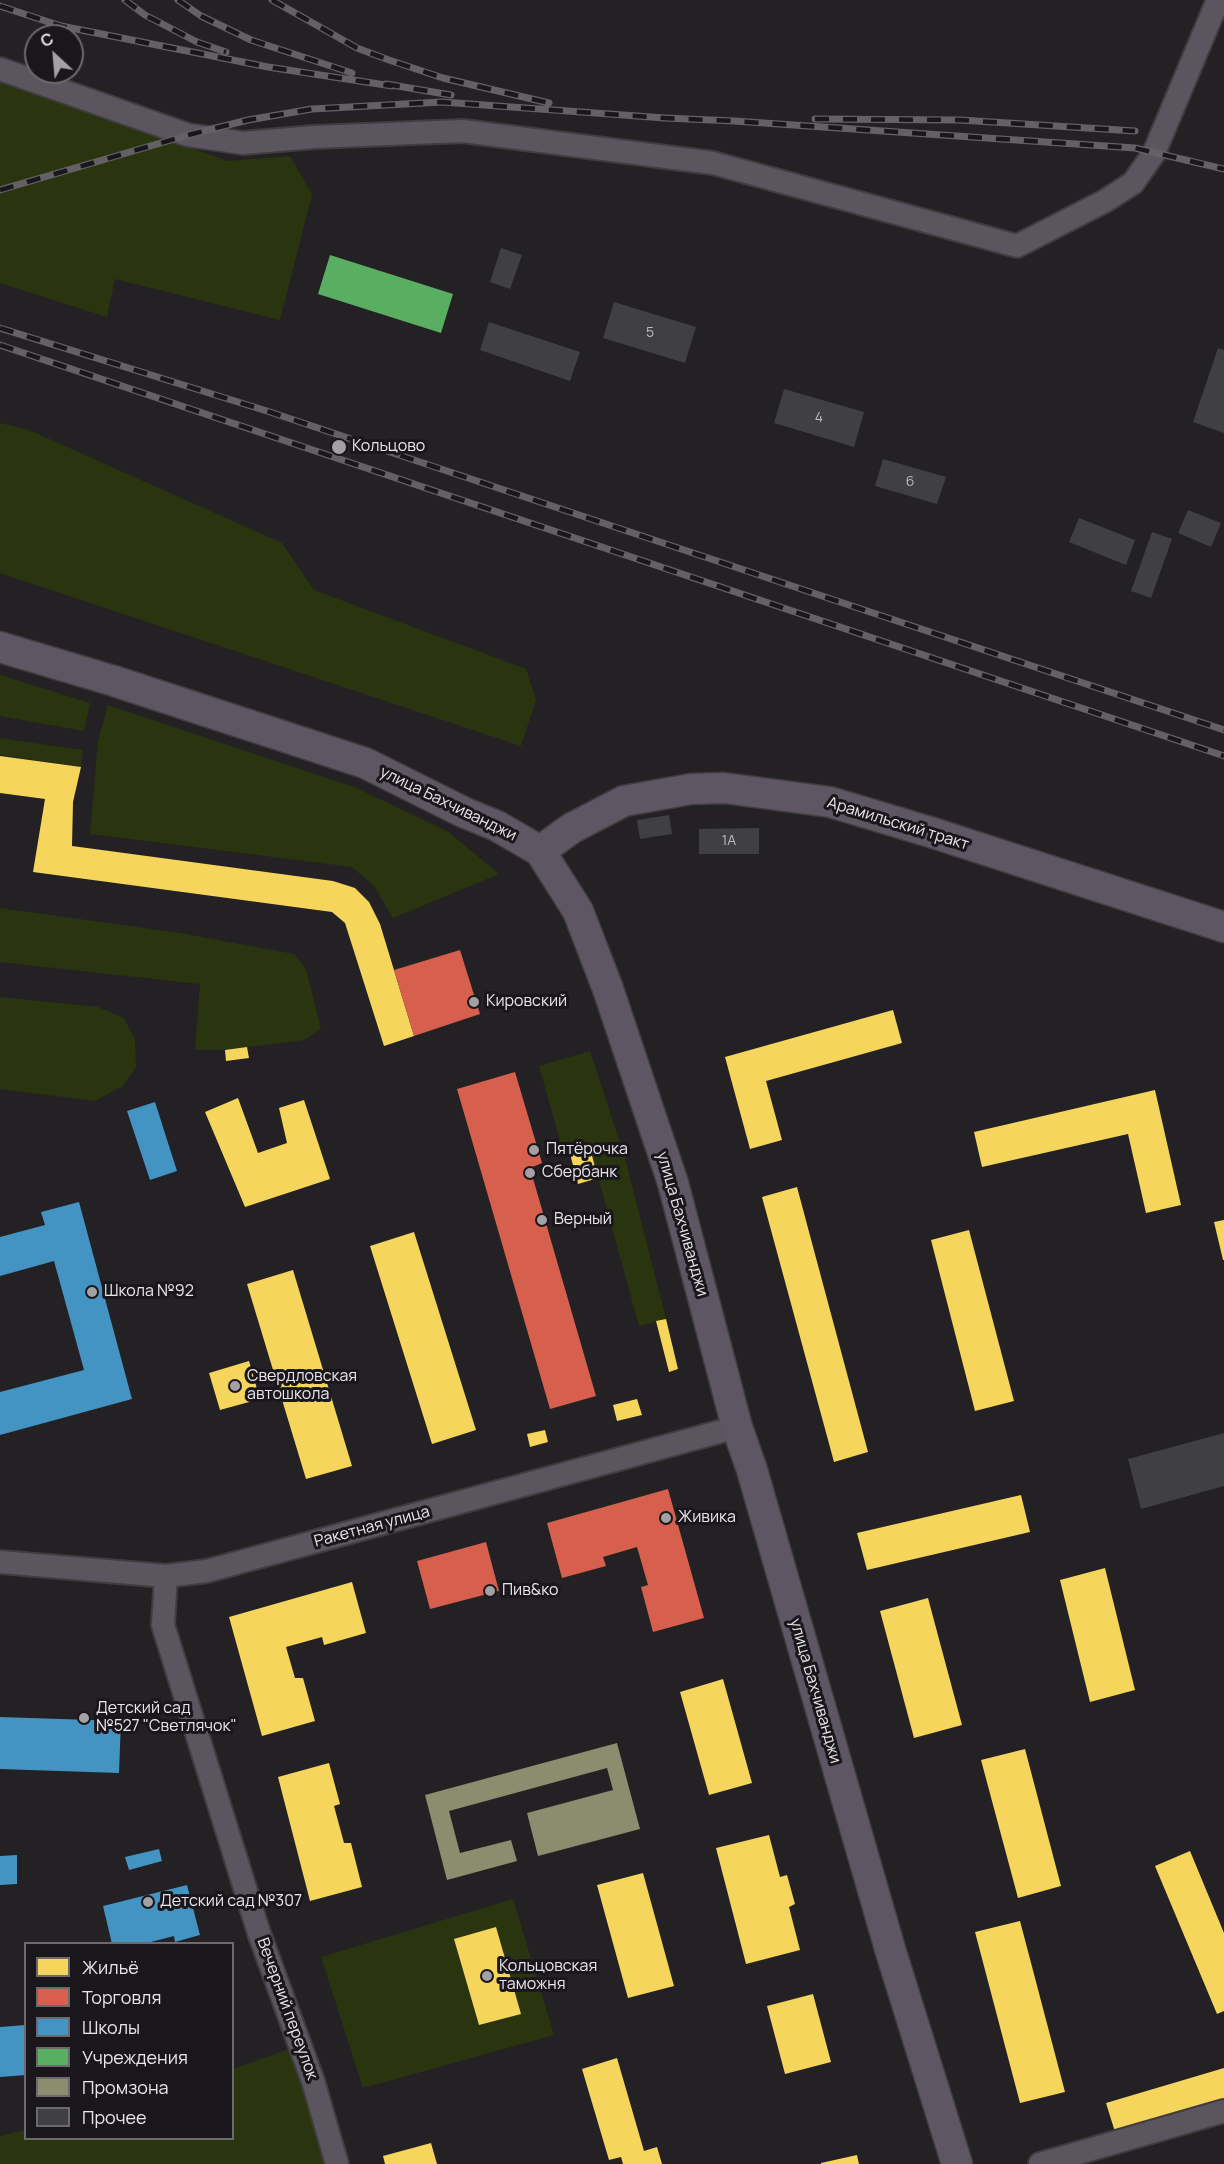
<!DOCTYPE html>
<meta charset="utf-8">
<style>
body{margin:0}
#map{position:relative;width:1224px;height:2164px;overflow:hidden;background:#232124;font-family:Manrope,sans-serif}
canvas{display:block}
.legend{position:absolute;left:24px;top:1942px;width:210px;height:198px;box-sizing:border-box;background:#1a171c;border:2px solid #6c6a6e;margin:0;padding:8px 10px;list-style:none;font-size:18px;color:#e8e6e9}
.legend li{display:flex;align-items:center;gap:12px;height:30px}
.legend b{width:30px;border:2px solid #6c6a6e}
.north{position:absolute;left:24px;top:24px;width:60px;height:60px;box-sizing:border-box;background:#1a171c;border:2px solid #6c6a6e;border-radius:50%;rotate:334deg;font-size:16px;font-weight:700;line-height:24px;text-align:center;color:#e8e6e9}
.north::after{content:'';display:block;margin:auto;width:21px;height:27px;background:#a3a1a4;clip-path:polygon(50% 0,100% 100%,50% 72%,0 100%)}
</style>
<div id="map">
<canvas width="1224" height="2164"></canvas>
<ul class="legend">
<li><b style="height:16px;background:#f6d55c"></b>Жильё</li>
<li><b style="height:16px;background:#d6604d"></b>Торговля</li>
<li><b style="height:16px;background:#4393c3"></b>Школы</li>
<li><b style="height:16px;background:#5aae61"></b>Учреждения</li>
<li><b style="height:16px;background:#8c8c6e"></b>Промзона</li>
<li><b style="height:16px;background:#403f41"></b>Прочее</li>
</ul>
<div class="north">С</div>
</div>
<script>
const ctx = document.querySelector('canvas').getContext('2d');
ctx.lineJoin = 'round';
function fill(path, color) {
  ctx.fillStyle = color;
  ctx.fill(path, 'evenodd');
}
function poly(rows) {
  const path = new Path2D();
  for (const r of rows) {
    path.moveTo(r[0], r[1]);
    for (let i = 2; i < r.length; i += 2) path.lineTo(r[i], r[i + 1]);
  }
  return path;
}
function strokePath(path, color, width, dash) {
  ctx.strokeStyle = color;
  ctx.lineWidth = width;
  ctx.lineCap = dash ? 'butt' : 'round';
  ctx.setLineDash(dash || []);
  ctx.stroke(path);
}
function write(font, color, halo, rows, align = 'center') {
  ctx.font = font + ' Manrope,sans-serif';
  ctx.lineWidth = 6;
  ctx.setLineDash([]);
  ctx.textBaseline = 'middle';
  ctx.strokeStyle = halo;
  ctx.fillStyle = color;
  for (const [text, x, y, turn = 0] of rows) {
    ctx.save();
    ctx.translate(x, y);
    ctx.rotate((+turn || 0) * Math.PI / 180);
    ctx.textAlign = isNaN(turn) ? turn : align;
    if (halo) ctx.strokeText(text, 0, 0);
    ctx.fillText(text, 0, 0);
    ctx.restore();
  }
}
fill(poly([
 [0,81,228,161,290,156,312,194,280,320,115,279,107,317,0,283],
 [0,423,29,430,282,543,314,590,526,669,536,700,521,746,0,573],
 [0,675,90,703,84,731,0,716],
 [108,705,354,787,447,831,499,874,393,918,374,886,352,867,90,834,98,741],
 [0,738,83,750,81,767,0,755],
 [0,908,180,933,294,954,306,969,321,1029,304,1040,225,1050,195,1050,200,984,0,962],
 [0,997,98,1007,124,1018,135,1040,136,1067,123,1086,95,1101,0,1089],
 [590,1051,625,1158,666,1319,639,1326,590,1148,564,1155,539,1066],
 [513,1899,554,2035,363,2088,321,1957],
 [300,2045,332,2164,0,2164,0,2136,25,2130,26,2138,232,2138,233,2069]
]), '#2a350f');
fill(poly([
 [0,756,81,767,73,802,72,846,333,881,355,888,369,902,380,924,414,1036,384,1046,345,923,332,912,33,872,45,799,0,793],
 [893,1010,902,1043,766,1081,782,1140,750,1149,725,1057],
 [247,1047,249,1058,226,1061,225,1050],
 [1155,1090,1181,1205,1146,1213,1128,1134,982,1167,974,1132],
 [238,1098,258,1153,287,1143,279,1108,304,1100,330,1179,245,1207,205,1112],
 [590,1148,598,1178,578,1184,570,1154],
 [797,1187,868,1452,834,1462,762,1197],
 [1224,1220,1224,1260,1223,1260,1214,1222],
 [969,1230,1014,1401,975,1411,931,1240],
 [414,1232,476,1430,432,1444,370,1246],
 [293,1270,352,1466,306,1479,247,1284],
 [666,1319,678,1369,669,1372,656,1321],
 [249,1361,260,1399,220,1410,209,1373],
 [637,1399,642,1415,617,1421,613,1405],
 [545,1430,548,1442,530,1447,527,1434],
 [1021,1495,1030,1532,867,1570,857,1533],
 [1105,1568,1135,1690,1090,1702,1060,1580],
 [352,1582,366,1633,324,1645,322,1637,286,1647,295,1678,303,1678,315,1721,262,1736,229,1617],
 [928,1598,962,1725,914,1738,880,1611],
 [723,1679,752,1783,709,1795,680,1692],
 [1025,1749,1061,1886,1018,1898,981,1760],
 [329,1763,340,1804,334,1806,344,1843,351,1843,362,1887,310,1901,278,1777],
 [769,1835,780,1877,787,1875,795,1904,789,1907,800,1950,746,1964,716,1848],
 [1190,1851,1224,1933,1224,2011,1217,2014,1155,1866],
 [643,1873,674,1986,628,1998,597,1885],
 [1020,1921,1065,2092,1020,2103,975,1932],
 [496,1927,521,2014,479,2025,454,1939],
 [813,1994,831,2062,785,2074,767,2006],
 [617,2058,644,2151,657,2147,662,2164,623,2164,621,2157,609,2160,582,2069],
 [1224,2068,1224,2101,1115,2132,1106,2103],
 [431,2143,437,2164,385,2164,383,2156],
 [857,2155,859,2164,821,2164,821,2163]
]), '#f6d55c');
fill(poly([
 [460,950,480,1014,414,1036,394,970],
 [515,1072,542,1163,530,1168,596,1396,550,1409,457,1089],
 [668,1489,704,1618,653,1632,641,1587,648,1585,637,1547,603,1557,606,1566,562,1578,547,1523],
 [486,1542,499,1591,430,1609,417,1561]
]), '#d6604d');
fill(poly([
 [155,1102,177,1171,150,1180,127,1111],
 [79,1202,132,1399,0,1435,0,1392,84,1370,54,1261,0,1276,0,1237,45,1225,41,1212],
 [0,1717,121,1721,119,1773,0,1769],
 [159,1849,162,1861,129,1870,125,1857],
 [17,1855,17,1884,0,1885,0,1856],
 [187,1885,200,1935,175,1942,174,1936,143,1944,112,1944,103,1906],
 [26,2025,26,2075,0,2077,0,2027]
]), '#4393c3');
fill(poly([
 [330,255,453,294,441,333,318,294]
]), '#5aae61');
fill(poly([
 [617,1743,640,1829,538,1856,527,1813,613,1790,607,1768,449,1811,460,1853,511,1840,517,1861,447,1880,425,1795]
]), '#8c8c6e');
fill(poly([
 [501,248,522,255,510,289,490,282],
 [614,302,696,327,685,363,603,338],
 [489,322,580,352,570,381,480,350],
 [1218,348,1224,350,1224,433,1193,422],
 [784,389,864,412,854,447,774,423],
 [883,459,946,477,937,504,875,486],
 [1188,510,1221,523,1211,547,1178,533],
 [1079,518,1135,540,1126,565,1069,542],
 [1152,532,1172,539,1151,598,1131,591],
 [669,815,672,834,640,839,637,820],
 [759,828,759,854,699,854,699,829],
 [1224,1433,1224,1486,1141,1509,1128,1459]
]), '#403f41');
const minor = poly([
 [0,69,188,135,243,143,314,137,463,131,713,163,1017,246,1105,201,1133,183,1154,153,1218,0],
 [0,1562,166,1576,207,1571,737,1427],
 [166,1576,163,1625,259,1933,313,2081,337,2164],
 [1040,2164,1224,2111]
]);
const major = poly([
 [0,647,114,681,365,763,463,812,497,826,540,851,578,911,608,989,673,1183,737,1427,752,1470,890,1949,957,2164],
 [540,851,572,828,624,801,691,789,724,788,830,802,930,832,1224,927]
]);
strokePath(minor, '#3f3d3f', 26);
strokePath(major, '#3f3d3f', 33);
strokePath(minor, '#5b555f', 22);
strokePath(major, '#5e5662', 30);
const rail = poly([
 [125,0,145,15,197,42,226,52],
 [178,0,201,16,251,40,352,73],
 [272,0,357,48,389,60,443,78,549,103],
 [0,6,61,26,268,67,392,86],
 [386,84,451,95],
 [815,119,960,120,1135,131],
 [0,190,188,135,248,120,312,109,442,102,665,118,734,121,1135,148,1224,169],
 [0,328,267,411,1224,730],
 [0,345,1224,756]
]);
strokePath(rail, '#646065', 7);
strokePath(rail, '#1a171c', 4.5, [14]);
for (const [x, y, r, color] of [
 [339,447,8,"#a3a1a4"],
 [474,1002,6,"#a3a1a4"],
 [534,1150,6,"#a3a1a4"],
 [530,1173,6,"#a3a1a4"],
 [542,1220,6,"#a3a1a4"],
 [92,1292,6,"#a3a1a4"],
 [235,1386,6,"#a3a1a4"],
 [666,1518,6,"#a3a1a4"],
 [490,1591,6,"#a3a1a4"],
 [84,1718,6,"#a3a1a4"],
 [148,1902,6,"#a3a1a4"],
 [487,1976,6,"#a3a1a4"]
]) {
  const dot = new Path2D();
  dot.arc(x, y, r, 0, 2 * Math.PI);
  ctx.fillStyle = color;
  ctx.fill(dot);
  strokePath(dot, '#1a171c', 2);
}
write('14px', '#bebcbf', null, [
 ["5",650,333],
 ["4",819,418],
 ["6",910,482],
 ["1А",729,841]
]);
write('16px', '#e8e6e9', '#1a171c', [
 ["Кольцово",352,447],
 ["Кировский",486,1002],
 ["Пятёрочка",546,1150],
 ["Сбербанк",542,1173],
 ["Верный",554,1220],
 ["Школа №92",104,1292],
 ["Свердловская",247,1377],
 ["автошкола",247,1395],
 ["Живика",678,1518],
 ["Пив&ко",502,1591],
 ["Детский сад",96,1709],
 ["№527 \"Светлячок\"",96,1727],
 ["Детский сад №307",160,1902],
 ["Кольцовская",499,1967],
 ["таможня",499,1985]
], 'left');
write('16px', '#e8e6e9', '#1a171c', [
 ["улица Бахчиванджи",448,804,26],
 ["Арамильский тракт",898,824,17],
 ["улица Бахчиванджи",682,1224,74],
 ["Ракетная улица",372,1527,-15],
 ["улица Бахчиванджи",815,1691,74],
 ["Вечерний переулок",287,2009,70]
]);
</script>
